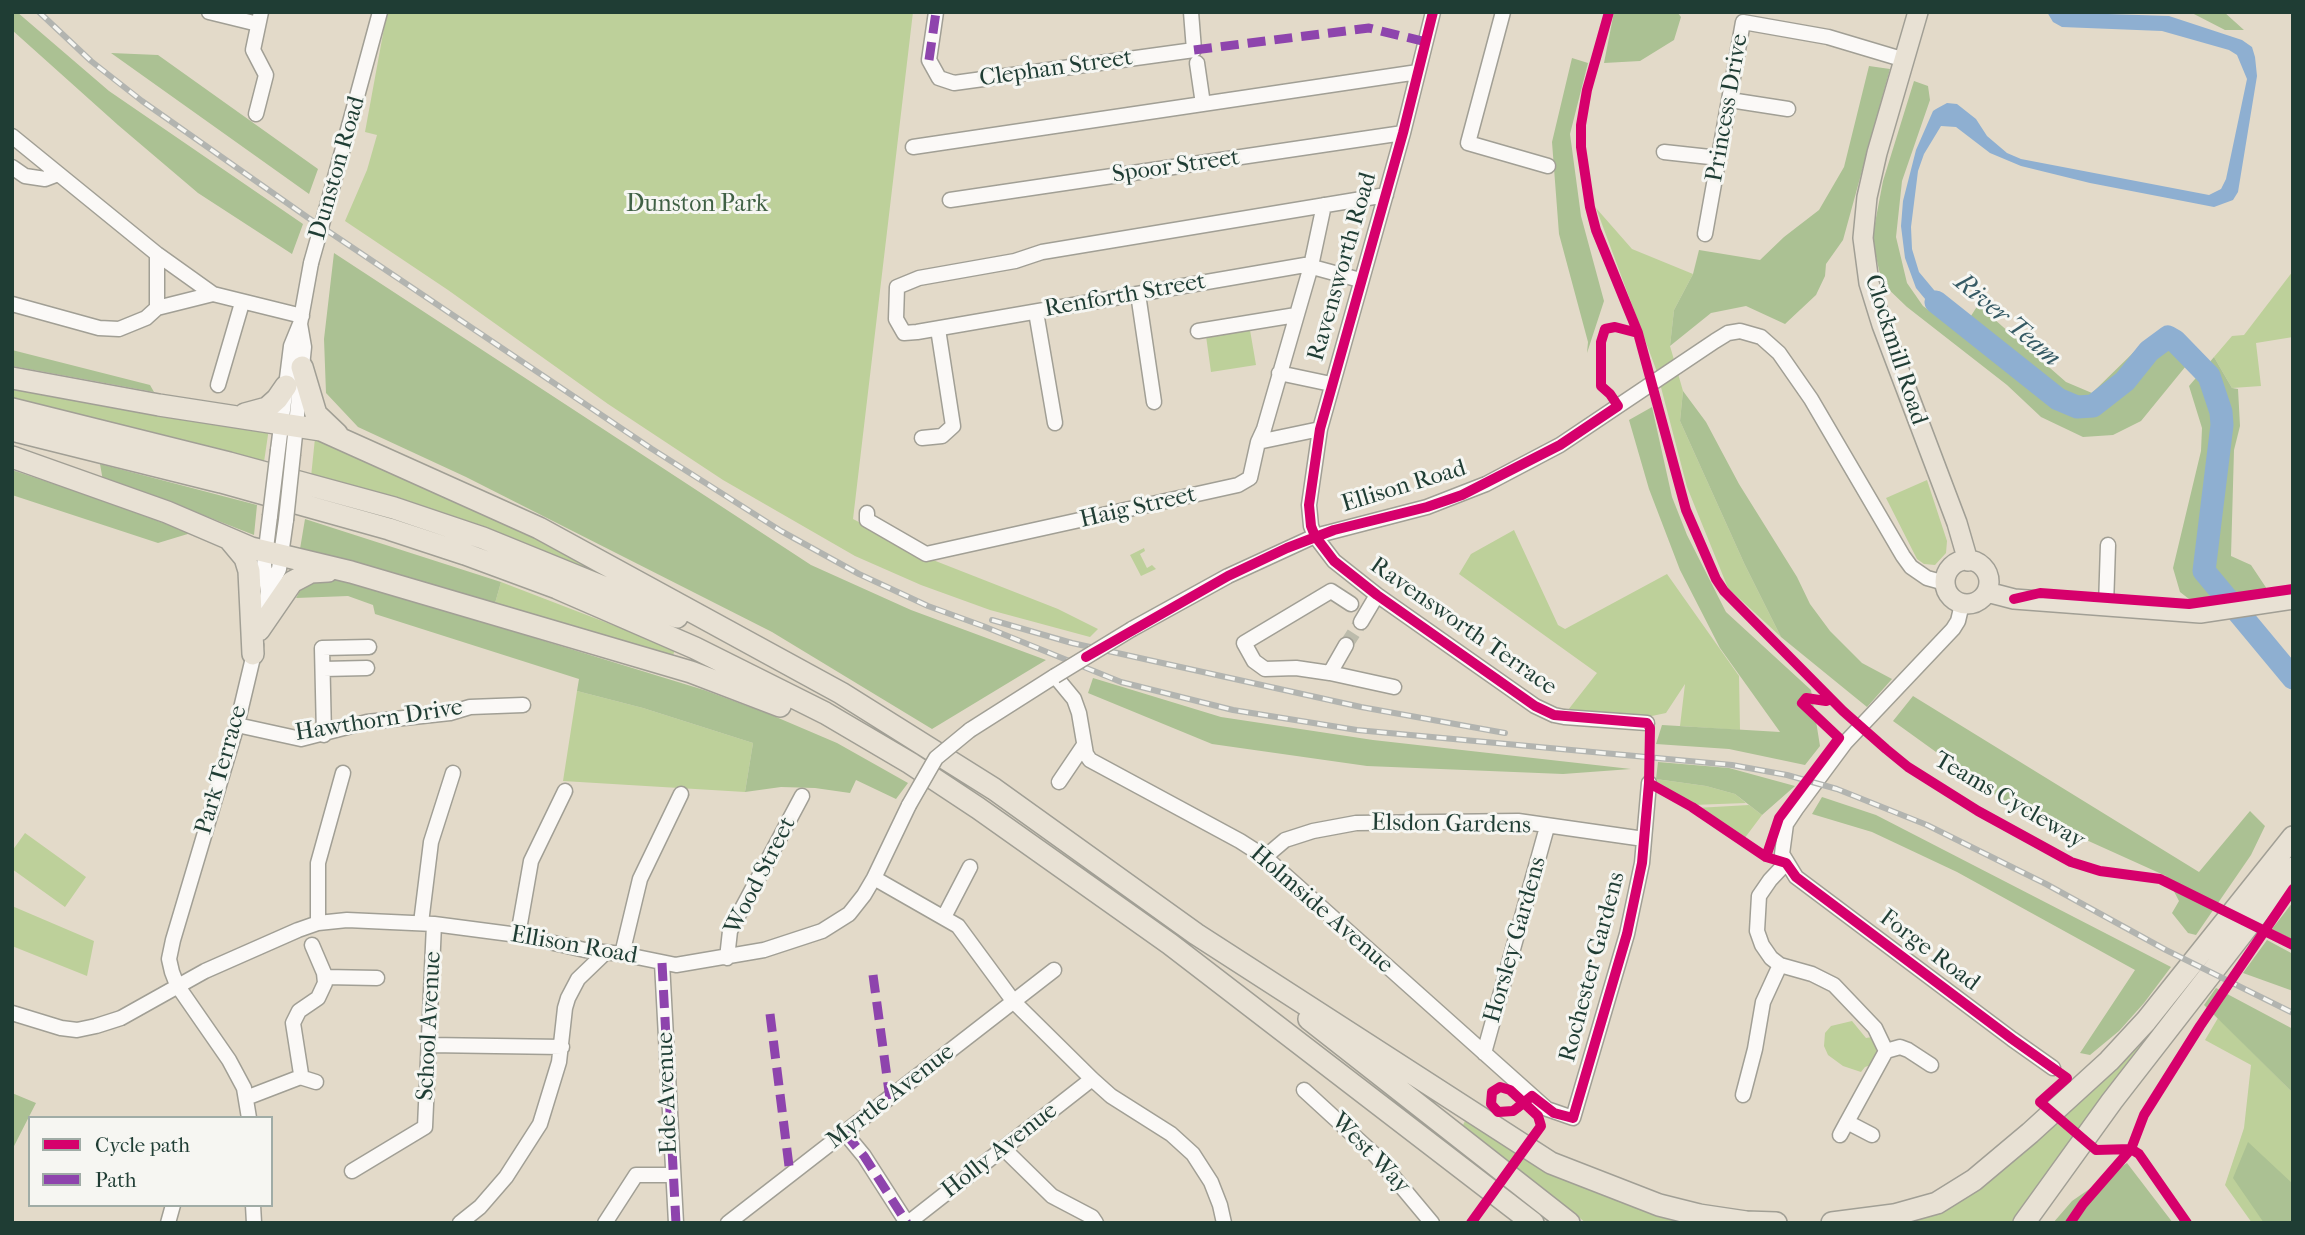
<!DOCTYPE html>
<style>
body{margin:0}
#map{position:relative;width:2305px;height:1235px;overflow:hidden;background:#e3dac9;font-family:"IM FELL French Canon",serif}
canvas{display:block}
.frame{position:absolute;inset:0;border:14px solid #1f3d34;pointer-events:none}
.legend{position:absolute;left:28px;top:1116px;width:245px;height:91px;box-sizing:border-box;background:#f6f6f2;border:2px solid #a0aca6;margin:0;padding:9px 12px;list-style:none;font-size:21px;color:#1f3d34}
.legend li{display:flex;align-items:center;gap:14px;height:35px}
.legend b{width:35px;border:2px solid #a0aca6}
</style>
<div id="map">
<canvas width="2305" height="1235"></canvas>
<div class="frame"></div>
<ul class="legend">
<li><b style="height:9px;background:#d6006c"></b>Cycle path</li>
<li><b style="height:9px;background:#8e44ad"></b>Path</li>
</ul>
</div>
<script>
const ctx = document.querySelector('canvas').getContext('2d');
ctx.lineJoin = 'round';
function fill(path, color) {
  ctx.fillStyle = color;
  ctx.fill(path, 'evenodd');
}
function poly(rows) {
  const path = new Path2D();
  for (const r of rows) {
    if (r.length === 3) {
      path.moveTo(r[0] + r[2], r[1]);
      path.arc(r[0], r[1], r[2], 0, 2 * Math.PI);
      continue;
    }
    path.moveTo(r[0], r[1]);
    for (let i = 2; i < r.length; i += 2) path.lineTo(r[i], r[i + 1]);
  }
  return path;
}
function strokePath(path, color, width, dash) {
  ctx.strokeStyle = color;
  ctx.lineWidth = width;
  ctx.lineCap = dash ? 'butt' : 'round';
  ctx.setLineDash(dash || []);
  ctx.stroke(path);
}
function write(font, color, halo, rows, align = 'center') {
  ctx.font = font + ' "IM FELL French Canon",serif';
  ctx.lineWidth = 6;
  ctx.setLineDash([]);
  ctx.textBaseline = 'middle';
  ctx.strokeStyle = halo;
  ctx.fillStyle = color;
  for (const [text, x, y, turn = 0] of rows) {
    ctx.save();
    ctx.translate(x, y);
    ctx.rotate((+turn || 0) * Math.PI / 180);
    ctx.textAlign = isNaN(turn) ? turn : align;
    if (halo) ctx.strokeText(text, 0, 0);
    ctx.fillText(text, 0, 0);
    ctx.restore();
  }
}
fill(poly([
 [387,12,913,12,853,519,933,560,1058,609,1098,629,1090,637,990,610,921,585,855,556,723,480,608,404,448,290,345,221,367,170,377,135,365,132],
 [1596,208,1632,249,1693,274,1674,310,1670,346,1683,391,1680,421,1744,563,1781,637,1728,588,1687,487,1657,372],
 [2293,271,2293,337,2256,343,2261,386,2232,388,2214,357,2232,336,2244,335],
 [1250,330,1256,365,1211,372,1206,336],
 [12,386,269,428,264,462,12,399],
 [315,438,365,456,613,574,611,582,311,477],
 [1927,480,1947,541,1946,553,1935,565,1924,564,1917,559,1886,498],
 [1514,530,1558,625,1565,629,1667,574,1739,676,1740,730,1680,726,1685,684,1666,713,1647,717,1568,710,1597,673,1459,574,1471,554],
 [1144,548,1145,551,1140,554,1147,568,1152,565,1156,569,1141,576,1130,555],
 [501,582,675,649,672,659,494,607],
 [577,691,643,708,753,743,745,792,563,781],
 [1656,779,1706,786,1735,794,1746,803,1692,805,1656,786],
 [1749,805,1762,815,1744,839,1696,808],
 [25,833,86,877,65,907,12,869,12,851],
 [12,906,94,941,87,976,12,946],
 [2218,1018,2293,1093,2293,1223,2252,1223,2225,1185,2244,1128,2251,1065,2205,1040],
 [1852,1021,1866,1038,1872,1037,1876,1044,1877,1054,1871,1065,1865,1067,1861,1072,1843,1066,1828,1055,1824,1046,1825,1033,1831,1026],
 [2146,1040,2013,1223,1902,1223,1975,1191,1998,1174],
 [1466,1119,1545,1172,1623,1202,1698,1223,1586,1223,1463,1125]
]), '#bdd09a');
fill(poly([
 [12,12,17,12,109,91,303,224,292,254,198,193,118,125,12,30],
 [1614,12,1677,12,1681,17,1674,40,1640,61,1604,63],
 [2181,12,2224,12,2244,30,2225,30,2192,13],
 [111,53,158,55,318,169,309,194],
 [1572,58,1588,63,1570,134,1581,216,1604,301,1587,353,1588,342,1559,234,1552,142],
 [1869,66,1890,69,1843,240,1826,264,1825,276,1816,295,1785,324,1746,306,1711,313,1670,346,1674,310,1693,274,1699,250,1760,260,1784,237,1819,210,1844,167],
 [1914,81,1928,86,1930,100,1902,181,1896,237,1907,283,1923,306,1960,333,1978,305,2066,382,2092,393,2137,349,2169,344,2199,350,2141,421,2113,435,2083,437,2041,417,2007,385,1907,307,1882,283,1872,239,1883,181],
 [334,253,811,565,911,610,1046,660,932,729,772,632,466,477,358,427,326,393,324,339],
 [12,350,150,385,154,392,12,366],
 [2214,357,2232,388,2238,389,2240,426,2234,450,2231,556,2251,565,2267,589,2211,599,2189,599,2180,592,2173,568,2201,451,2202,428,2189,386],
 [1683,391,1706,422,1739,484,1797,577,1810,604,1830,631,1862,663,1892,679,1867,707,1781,637,1744,563,1680,421],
 [1652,407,1672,497,1687,535,1726,612,1811,690,1820,746,1805,765,1729,749,1656,744,1662,725,1780,732,1720,648,1680,570,1649,489,1629,420],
 [100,464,257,505,254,535,180,506,103,481],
 [12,470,81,493,191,533,158,543,12,495],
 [305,519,501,582,494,607,300,549],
 [336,577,704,690,769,714,837,743,908,783,896,799,856,780,850,793,815,788,781,787,745,792,753,743,643,708,577,691,579,679,375,614,373,605,348,596,296,598,304,583],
 [1093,678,1221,717,1373,740,1631,769,1563,774,1367,766,1212,744,1088,693],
 [1913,696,2199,872,2250,811,2265,826,2251,855,2196,935,2188,933,2172,913,2179,901,2166,876,2011,806,1893,721],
 [1658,762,1729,768,1795,786,1762,815,1735,794,1706,786,1656,779],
 [1822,797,1876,815,2171,967,2144,1003,2119,1031,2090,1055,2080,1053,2135,970,1957,872,1872,832,1812,814],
 [2293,902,2293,940,2272,929],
 [2267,940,2293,954,2293,991,2243,973],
 [2216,988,2293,1029,2293,1093,2204,1005],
 [12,1093,36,1103,12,1150],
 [2248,1142,2293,1184,2293,1223,2264,1223,2233,1178],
 [2127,1163,2173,1223,2053,1223,2072,1201]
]), '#abc193');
fill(poly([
 [2047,12,2169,16,2242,40,2252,47,2255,57,2257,76,2238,192,2233,200,2214,207,2090,183,2021,166,1990,153,1956,127,1941,126,1924,154,1918,171,1911,227,1912,249,1919,272,1939,296,1963,318,1957,327,1930,305,1916,288,1905,258,1901,226,1903,201,1916,150,1933,111,1936,109,1947,103,1957,104,1976,119,1987,136,2007,153,2021,159,2209,195,2221,189,2226,179,2247,79,2237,55,2229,50,2162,31,2062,27,2053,22]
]), '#8eafd1');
strokePath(poly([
 [1936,302,2058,399,2077,407,2093,406,2125,381,2149,351,2168,337,2175,341,2209,376,2221,412,2222,425,2204,571,2293,678]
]), '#8eafd1', 23);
strokePath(poly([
 [1346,645,1361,622]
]), '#bcbbab', 14, [14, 7]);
const minor = poly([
 [209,12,258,24],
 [936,12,929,60,939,78,954,83,1194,50,1191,12],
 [1433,12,1403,133,1320,429,1309,505,1311,526,1315,536,1334,561,1377,595,1535,706,1554,715,1564,717,1647,723],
 [1503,12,1468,143,1548,166],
 [1197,63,1203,104],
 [1730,100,1788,109],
 [256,114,266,75,253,50,261,12],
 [12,136,157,254,213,294,302,316],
 [913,147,1418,72],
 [1664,152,1719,158],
 [12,167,25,176,45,179,58,174],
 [950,200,1403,133],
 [328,203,380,12],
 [1705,234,1743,22,1828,37,1905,60],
 [157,254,157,308],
 [1360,280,1305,265,917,332,904,333,896,319,897,287,919,278,1015,261,1042,252,1386,195],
 [1138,294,1154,402],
 [12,304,99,328,119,329,146,318,157,308,213,294],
 [1036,312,1055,423],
 [1198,331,1296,315],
 [1279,373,1331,384],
 [218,385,242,303],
 [922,438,942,436,953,426,938,329],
 [1258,442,1264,429,1311,266,1324,205],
 [278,450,291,346,300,324,311,263],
 [293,454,304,347,300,324],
 [867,513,867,520,926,554,1238,485,1250,478,1258,442,1320,429],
 [268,592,279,569,286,520],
 [1962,604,1958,621,1953,629,1845,743,1796,809,1786,824,1782,854,1796,877,2012,1039,2053,1068],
 [2106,606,2108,545],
 [262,619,268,592,264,565,270,516],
 [1361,622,1377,595],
 [1132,629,1228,576,1315,536,1427,507,1486,484,1560,445,1715,341,1728,333,1740,331,1761,337,1779,353,1811,399,1903,556,1911,567,1927,578,1945,583],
 [1346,645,1330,673,1296,668,1265,669,1254,661,1244,643,1331,591,1351,604],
 [323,669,367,668],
 [1330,673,1394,687],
 [237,725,301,739,367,722,450,713,470,707,523,705],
 [970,730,1055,676,1074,699,1079,713,1086,754,1090,760,1240,841,1265,857,1547,1109,1573,1118,1627,934,1642,863,1649,783],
 [324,735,322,648,369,647],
 [1059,782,1084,745],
 [1265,857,1285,840,1313,831,1356,823,1518,821,1644,839],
 [1786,863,1770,880,1759,896,1757,931,1762,945,1771,958,1780,965,1812,974,1834,985,1875,1028,1886,1051,1900,1047,1908,1050,1931,1065],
 [874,878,958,926,1014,1002,1092,1079,1111,1096,1171,1134,1193,1154,1211,1182,1220,1205,1224,1223],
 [944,917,970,867],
 [318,923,318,863,343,773],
 [421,923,431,842,453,773],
 [518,935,531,861,565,791],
 [622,954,640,879,681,794],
 [727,958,730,931,802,796],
 [662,963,676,1223],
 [325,977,377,978],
 [12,1013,61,1028,77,1030,96,1026,121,1018,205,971,298,930,318,923,347,920,434,924,518,935,585,950,622,954,676,965,764,950,822,931,849,914,864,895,874,878,909,805],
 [429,1045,562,1047],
 [1484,1053,1547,827],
 [300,1077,316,1082],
 [1304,1090,1376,1156,1432,1223],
 [1743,1095,1755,1049,1763,1002,1780,965],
 [246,1098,298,1078,301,1074,293,1023,299,1011,318,998,325,983,324,973,312,945],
 [249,1118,244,1088,229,1060,177,985,172,972,169,959,173,940,237,725,256,645],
 [845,1133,864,1156,907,1223],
 [1840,1135,1847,1122],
 [1872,1135,1847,1122,1886,1051],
 [1003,1148,1052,1196,1092,1217,1096,1223],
 [352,1171,425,1127,434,924],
 [253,1205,254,1223],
 [168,1223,173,1205],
 [460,1223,480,1207,506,1177,540,1124,559,1062,565,1008,568,998,578,979,605,953],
 [605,1223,636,1175,672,1175],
 [728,1223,1054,970],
 [908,1223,1092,1079]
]);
const major = poly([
 [1918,12,1877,153,1867,197,1863,238,1869,283,1882,325,1957,523,1968,561],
 [1967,582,22],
 [1987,592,2014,599,2200,613,2293,599]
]);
const highway = poly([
 [302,367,316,414,337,434],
 [12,378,159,405,321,430,539,528,841,693,994,789,1196,934,1551,1163,1659,1205,1699,1215,1746,1222,1776,1223],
 [12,409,229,463,394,508,483,538,677,617],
 [245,414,267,408,277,399,286,386],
 [12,430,221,482,389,529,465,554,557,588,695,648,825,713,910,763,978,808,1170,944,1533,1223],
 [12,457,167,512,251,548,351,572,691,672,780,706],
 [230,540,245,558,249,571,253,654],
 [259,630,292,582,311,572,328,571],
 [1309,1019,1569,1223],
 [1832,1223,1894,1215,1937,1203,1974,1180,2030,1133,2109,1061,2146,1021,2293,837],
 [2024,1223,2112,1101,2293,868]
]);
strokePath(minor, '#a19f95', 17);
strokePath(major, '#a19f95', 22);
strokePath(highway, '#a19f95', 24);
strokePath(minor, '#fbf9f7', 14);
strokePath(major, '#e8e1d4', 19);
strokePath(highway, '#e8e1d4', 21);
const rail = poly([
 [39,12,91,61,142,101,307,217,652,449,781,531,859,574,928,606,983,626,1121,682,1233,710,1357,730,1732,765,1787,775,1837,789,1927,825,2046,884,2166,950,2293,1013],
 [992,620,1072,643,1361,707,1505,733]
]);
strokePath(rail, '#b2b4b0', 6);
strokePath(rail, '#f6f6f2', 3.5, [10]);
const minorBridge = poly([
 [311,263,328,203],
 [270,516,278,450],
 [286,520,293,454],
 [1055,676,1132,629],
 [909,805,936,758,970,730]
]);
strokePath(minorBridge, '#a19f95', 17, []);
strokePath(minorBridge, '#fbf9f7', 14);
strokePath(poly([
 [1194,50,1369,28,1426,42],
 [929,60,936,12],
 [662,963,676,1223],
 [873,975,890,1099],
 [770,1014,790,1174],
 [845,1133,864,1156,907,1223]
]), '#8e44ad', 9, [18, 9]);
strokePath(poly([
 [1433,12,1403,133,1320,429,1309,505,1311,526,1315,536,1334,561,1377,595,1535,706,1554,715,1647,723,1650,728,1649,783,1642,863,1627,934,1573,1118,1554,1113,1532,1096,1517,1108,1513,1111,1498,1112,1491,1104,1492,1092,1500,1087,1510,1090,1538,1116,1541,1126,1471,1223],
 [1609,12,1587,90,1581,125,1581,147,1590,207,1596,230,1638,333,1686,510,1716,579,1724,591,1843,711,1886,749,1908,767,1978,811,2071,862,2100,871,2160,879,2293,945],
 [2014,599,2040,593,2189,604,2293,589],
 [1086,657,1228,576,1287,548,1334,530,1427,507,1462,495,1560,445,1618,406,1610,394,1601,386,1601,342,1605,329,1615,327,1638,333],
 [1649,783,1692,807,1766,857,1786,863,1796,877,2012,1039,2067,1078,2040,1102,2096,1150,2131,1149,2139,1154,2187,1223],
 [1766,857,1779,818,1839,738,1802,703,1806,698,1826,701,1831,699],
 [2070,1223,2083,1204,2131,1149,2144,1115,2200,1026,2293,889]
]), '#d6006c', 10);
write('24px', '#1f3d34', '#f6f6f2', [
 ["Clephan Street",1056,69,-8],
 ["Princess Drive",1728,108,-80],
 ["Spoor Street",1176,167,-8],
 ["Dunston Road",338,168,-74],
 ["Ravensworth Road",1343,267,-74],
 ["Renforth Street",1125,296,-10],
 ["Clockmill Road",1895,350,72],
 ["Ellison Road",1404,487,-17],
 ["Haig Street",1138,508,-13],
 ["Ravensworth Terrace",1463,627,35],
 ["Hawthorn Drive",379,721,-9],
 ["Park Terrace",222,770,-74],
 ["Teams Cycleway",2009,801,30],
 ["Elsdon Gardens",1451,825,1],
 ["Wood Street",761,876,-63],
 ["Holmside Avenue",1321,910,41],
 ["Horsley Gardens",1516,940,-74],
 ["Ellison Road",574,946,10],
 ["Forge Road",1929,951,37],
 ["Rochester Gardens",1593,967,-75],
 ["School Avenue",430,1026,-87],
 ["Ede Avenue",668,1093,-92],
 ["Myrtle Avenue",891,1097,-38],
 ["Holly Avenue",1000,1151,-38],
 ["West Way",1370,1154,46]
]);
write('24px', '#3f6044', '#f6f6f2', [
 ["Dunston Park",697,205]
]);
write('italic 26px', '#355a64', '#f6f6f2', [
 ["River Team",2007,321,40]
]);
</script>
